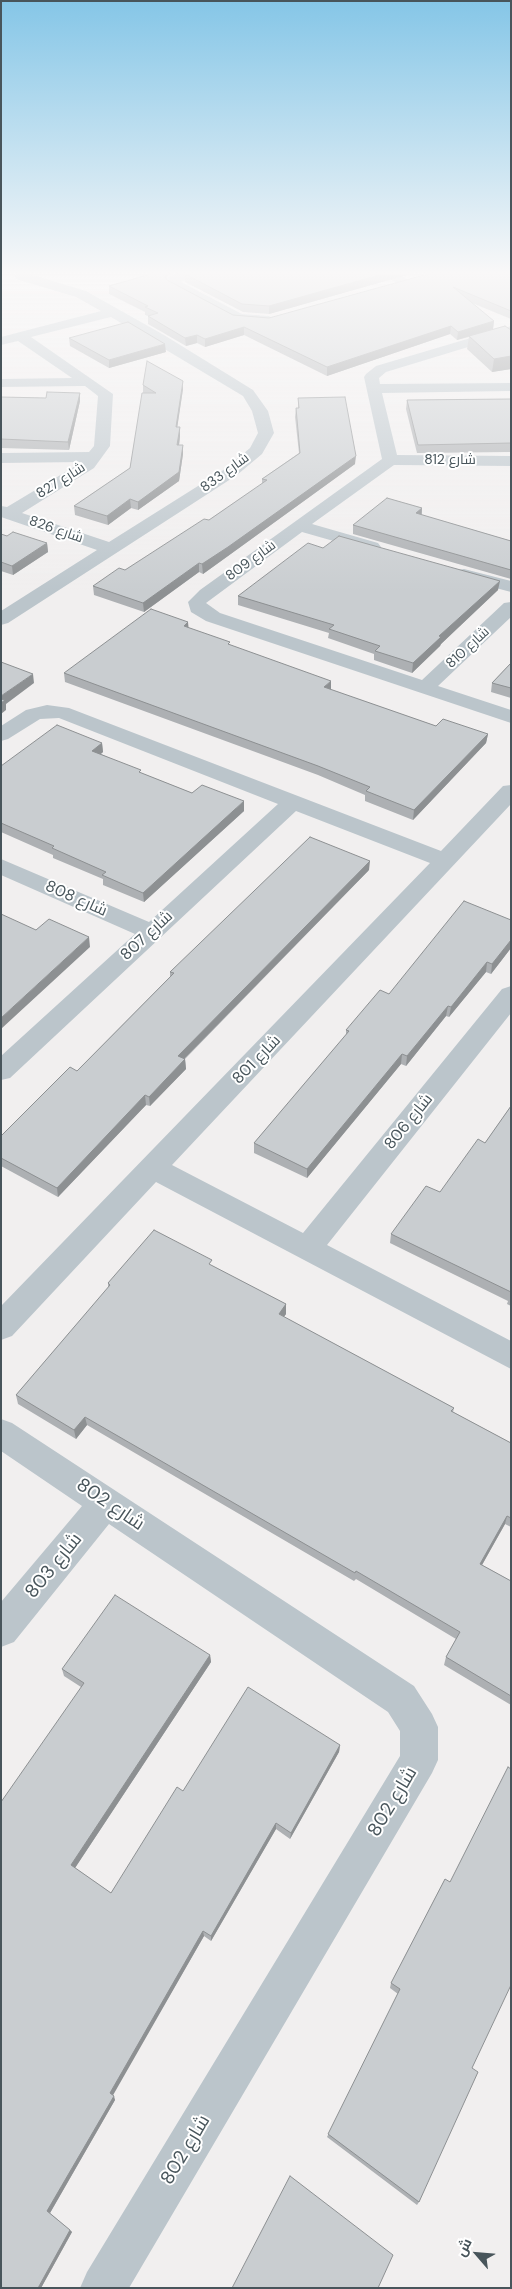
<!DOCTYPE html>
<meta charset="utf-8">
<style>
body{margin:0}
#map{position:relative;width:512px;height:2289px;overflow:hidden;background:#f1efef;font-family:"DM Sans",Cairo,sans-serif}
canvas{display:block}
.frame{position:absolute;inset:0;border:2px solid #48555b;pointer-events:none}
.north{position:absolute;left:452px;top:2229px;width:50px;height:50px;-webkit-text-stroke:4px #fff;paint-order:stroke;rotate:297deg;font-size:14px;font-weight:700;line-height:20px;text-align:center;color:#48555b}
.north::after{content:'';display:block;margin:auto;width:18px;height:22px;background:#48555b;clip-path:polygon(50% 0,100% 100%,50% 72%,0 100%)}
</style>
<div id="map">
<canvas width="512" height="2289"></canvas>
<div class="frame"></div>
<div class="north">ش</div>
</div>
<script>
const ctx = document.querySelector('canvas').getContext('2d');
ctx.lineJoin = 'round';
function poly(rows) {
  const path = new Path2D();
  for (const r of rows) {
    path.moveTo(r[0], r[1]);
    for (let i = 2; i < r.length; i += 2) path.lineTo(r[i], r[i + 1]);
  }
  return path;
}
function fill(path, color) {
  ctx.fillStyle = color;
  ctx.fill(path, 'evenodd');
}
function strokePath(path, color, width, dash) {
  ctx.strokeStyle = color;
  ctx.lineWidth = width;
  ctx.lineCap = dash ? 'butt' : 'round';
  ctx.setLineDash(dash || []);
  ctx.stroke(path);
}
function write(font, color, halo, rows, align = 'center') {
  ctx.font = font + ' "DM Sans",Cairo,sans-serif';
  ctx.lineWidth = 4;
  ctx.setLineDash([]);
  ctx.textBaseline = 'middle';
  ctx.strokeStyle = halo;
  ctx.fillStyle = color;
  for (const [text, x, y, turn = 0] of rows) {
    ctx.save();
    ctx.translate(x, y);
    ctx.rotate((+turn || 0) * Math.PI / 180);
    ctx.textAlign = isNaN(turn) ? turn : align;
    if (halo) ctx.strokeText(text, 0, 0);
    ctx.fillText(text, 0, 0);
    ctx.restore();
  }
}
fill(poly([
 [182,272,202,272,181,282,242,314,269,316,276,320,269,324,234,321,169,287,167,284,169,276,182,272],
 [378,272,395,272,412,282,405,286,400,285,378,272],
 [16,273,26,273,86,291,164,335,253,390,268,411,274,433,262,454,237,475,8,623,1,625,1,611,97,550,1,517,1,506,7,507,82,462,1,463,1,453,89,452,94,446,98,396,85,386,1,387,1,379,72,378,18,341,1,345,1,337,101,311,76,297,16,279,15,276,16,273],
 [111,317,243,396,252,411,258,433,250,448,225,469,109,542,22,513,94,468,110,446,113,394,31,337,111,317],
 [511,326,511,334,386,372,379,378,380,384,511,383,511,391,382,393,397,455,511,456,511,466,394,465,312,524,378,543,381,547,378,551,372,552,302,532,206,603,220,613,422,680,504,603,511,602,511,617,438,686,511,710,511,723,206,621,191,612,188,602,200,590,382,459,364,377,366,374,376,366,511,326],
 [464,569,511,581,511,592,458,578,455,574,458,570,464,569],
 [47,705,69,708,441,851,503,786,511,785,511,804,172,1165,303,1233,502,989,511,986,511,1013,327,1245,511,1341,511,1369,156,1182,12,1336,1,1340,1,1306,430,863,296,811,10,1078,1,1080,1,1056,135,934,1,875,1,859,149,922,278,804,59,718,40,719,8,739,1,741,1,726,26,710,47,705],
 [1,1419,12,1423,414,1686,432,1714,438,1727,438,1760,432,1773,129,2288,80,2288,87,2272,400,1756,400,1731,388,1712,109,1524,14,1642,1,1647,1,1602,82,1506,1,1451,1,1419]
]), '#bbc5cb');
fill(poly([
 [149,272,174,272,168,274,167,279,167,280,233,315,269,318,511,272,511,319,472,303,494,321,493,329,511,330,511,369,492,372,467,349,469,337,457,340,450,334,327,376,244,335,205,347,197,343,186,346,148,324,148,316,145,315,145,312,109,294,109,286,152,274],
 [417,272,269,314,243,312,185,282,185,274],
 [69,338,166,352,109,368,70,346],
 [143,385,183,389,177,427,180,427,180,436,179,445,183,454,179,481,138,510,131,508,108,525,75,515,74,506,130,468,143,393],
 [80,393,80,401,69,450,1,448,1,397,46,398],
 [298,398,355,464,228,556,203,574,199,572,144,612,94,595,93,586,125,570,209,520,262,484,262,479,299,453,295,417,296,408,298,408],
 [511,399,511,452,417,453,406,409,407,400],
 [422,508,422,515,511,541,511,579,353,534,353,525],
 [1,534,7,536,47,543,48,552,13,575,1,571],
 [323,548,498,590,441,644,440,646,412,673,374,660,374,654,328,638,329,633,238,605,238,596],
 [189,628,230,645,331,690,436,726,488,734,486,743,413,820,365,801,365,795,318,775,65,682,64,673],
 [511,663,511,698,491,692,492,683],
 [102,743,103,752,101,754,141,773,192,793,244,811,144,902,103,885,103,879,53,858,53,855,1,832,1,766],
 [369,870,185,1059,186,1069,150,1106,146,1105,58,1197,1,1166,1,1136,77,1071,170,977,170,972],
 [511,920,511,948,491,974,486,972,449,1017,446,1016,406,1066,401,1064,307,1178,254,1153,254,1143,346,1035,346,1030,389,994],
 [511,1106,511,1306,507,1304,508,1301,390,1243,391,1234,440,1192,485,1143],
 [212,1266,286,1304,286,1314,284,1317,454,1408,453,1412,511,1443,511,1527,505,1524,482,1565,511,1581,511,1705,444,1665,446,1657,456,1639,356,1579,354,1581,87,1425,76,1439,18,1404,16,1395,108,1288,108,1283],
 [210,1655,211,1662,75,1868,111,1893,183,1791,340,1745,339,1752,290,1839,276,1829,211,1941,204,1936,112,2095,115,2100,50,2213,72,2232,41,2288,81,1687,64,1676,62,1669],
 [445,1879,472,2068,419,2202,417,2205,327,2137,398,1994,390,1988,391,1983]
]), '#adb0b3');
fill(poly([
 [166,272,174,272,168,274,165,284,165,276],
 [390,272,417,272,269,314,269,306],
 [494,321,493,329,457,340,458,332],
 [451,326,450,334,327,376,327,367],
 [244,327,244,335,205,347,205,339],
 [197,335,197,343,186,346,185,338],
 [165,344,166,352,109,368,109,360],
 [511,356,511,369,492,372,494,359],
 [183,381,183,389,176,436,176,427],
 [80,393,80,401,69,450,68,442],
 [180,427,180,436,178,454,177,445],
 [183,445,183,454,179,481,138,510,138,502],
 [356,456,355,464,228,556,203,574,202,564],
 [130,499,131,508,108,525,107,516],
 [422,508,421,517,416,513],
 [47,543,48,552,13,575,12,566],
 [199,563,199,572,144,612,143,603],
 [500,581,498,590,441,644,440,646,412,673,413,663,439,636],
 [188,622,189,632,184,626],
 [33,674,34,683,6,704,6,710,1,714,1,696],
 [331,681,331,690,324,687],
 [488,734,486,743,413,820,414,810],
 [102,743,103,752,93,760,92,751],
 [244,801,244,811,144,902,143,893],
 [370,861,369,870,178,1065,178,1056],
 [89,937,90,947,1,1029,1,1018],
 [511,940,511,948,491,974,492,964],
 [487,962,486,972,449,1017,451,1007],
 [448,1006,446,1016,406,1066,407,1056],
 [402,1054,401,1064,307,1178,307,1169],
 [185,1059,186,1069,150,1106,149,1097],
 [145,1095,146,1105,58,1197,57,1188],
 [286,1304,286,1314,279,1323,279,1314],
 [85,1417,87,1425,76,1439,74,1430],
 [507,1516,505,1524,478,1572,480,1564],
 [210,1655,211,1662,73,1871,71,1865],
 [340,1745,339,1752,290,1839,291,1833],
 [276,1823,276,1829,211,1941,211,1936],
 [203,1931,204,1936,112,2097,110,2093],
 [114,2096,115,2100,50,2213,47,2211],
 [70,2230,72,2232,41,2288,38,2288]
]), '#8d9092');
const building = poly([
 [158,272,166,272,165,276,167,280,233,315,269,318,435,272,511,272,511,311,453,287,494,321,458,332,451,326,327,367,244,327,205,339,197,335,185,338,148,316,158,313,145,307,148,306,109,286,158,272],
 [189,272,390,272,269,306,242,304,185,274,189,272],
 [128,322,165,344,109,360,69,338,128,322],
 [505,326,511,330,511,356,494,359,469,336,505,326],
 [147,361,183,381,176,427,180,427,177,445,183,445,179,472,138,502,130,499,107,516,74,506,130,468,142,393,156,393,143,385,147,361],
 [47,392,80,393,68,442,1,439,1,397,46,398,47,392],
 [345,397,356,456,228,547,202,564,199,563,143,603,93,586,119,568,125,570,204,519,209,520,267,480,262,479,300,453,296,408,299,408,298,398,345,397],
 [511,399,511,443,418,445,407,400,511,399],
 [387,498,422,508,416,513,511,541,511,570,353,525,387,498],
 [13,532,47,543,12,566,1,562,1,534,7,536,13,532],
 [339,536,500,581,439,636,441,637,413,663,375,651,380,646,329,629,334,625,238,596,308,543,323,548,339,536],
 [151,609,188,622,184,626,230,642,228,644,331,681,324,687,436,726,443,719,488,734,414,810,366,791,370,787,318,766,64,673,151,609],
 [1,662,33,674,1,696,1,662],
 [511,663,511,688,492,683,511,663],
 [1,699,5,700,1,703,1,699],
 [57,725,102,743,92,751,141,770,139,772,192,793,202,785,244,801,143,893,102,875,106,872,52,848,54,846,1,823,1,766,57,725],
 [310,837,370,861,178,1056,185,1059,149,1097,145,1095,57,1188,1,1158,1,1136,70,1067,77,1071,174,973,170,972,310,837],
 [464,901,511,920,511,940,492,964,487,962,451,1007,448,1006,407,1056,402,1054,307,1169,254,1143,349,1031,346,1030,380,990,389,994,464,901],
 [1,914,36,930,49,919,89,937,1,1018,1,914],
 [511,1106,511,1292,391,1234,426,1186,440,1192,478,1139,485,1143,511,1106],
 [154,1230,212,1260,209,1264,286,1304,279,1314,454,1408,451,1411,511,1443,511,1518,507,1516,480,1564,511,1581,511,1696,446,1657,460,1632,356,1571,355,1573,85,1417,74,1430,16,1395,110,1285,108,1283,154,1230],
 [115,1595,210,1655,71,1865,111,1893,177,1787,183,1791,248,1687,340,1745,291,1833,276,1823,211,1936,203,1931,110,2093,114,2096,47,2211,70,2230,38,2288,1,2288,1,1802,84,1683,62,1669,115,1595],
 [508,1767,511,1769,511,1985,472,2068,478,2072,419,2202,328,2134,400,1989,391,1983,445,1879,450,1882,508,1767],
 [290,2176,393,2255,378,2288,232,2288,290,2176]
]);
fill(building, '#c9cdd0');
strokePath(building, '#8d9092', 1);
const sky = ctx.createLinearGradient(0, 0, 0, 593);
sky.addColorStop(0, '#85c6e7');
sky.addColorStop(0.46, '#f9f8f8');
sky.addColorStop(1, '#f9f8f800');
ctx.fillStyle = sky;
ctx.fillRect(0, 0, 512, 593);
write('14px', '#48555b', '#fff', [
 ["شارع 812",450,460],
 ["شارع 833",225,473,-36],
 ["شارع 827",61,481,-32],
 ["شارع 826",56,530,19],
 ["شارع 809",251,561,-36],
 ["شارع 810",468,648,-43]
]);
write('16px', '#48555b', '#fff', [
 ["شارع 808",76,899,24],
 ["شارع 807",147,936,-43],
 ["شارع 801",257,1060,-46],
 ["شارع 806",409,1122,-51]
]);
write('19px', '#48555b', '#fff', [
 ["شارع 802",110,1505,34],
 ["شارع 803",54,1566,-51],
 ["شارع 802",393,1802,-59],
 ["شارع 802",186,2150,-59]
]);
</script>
